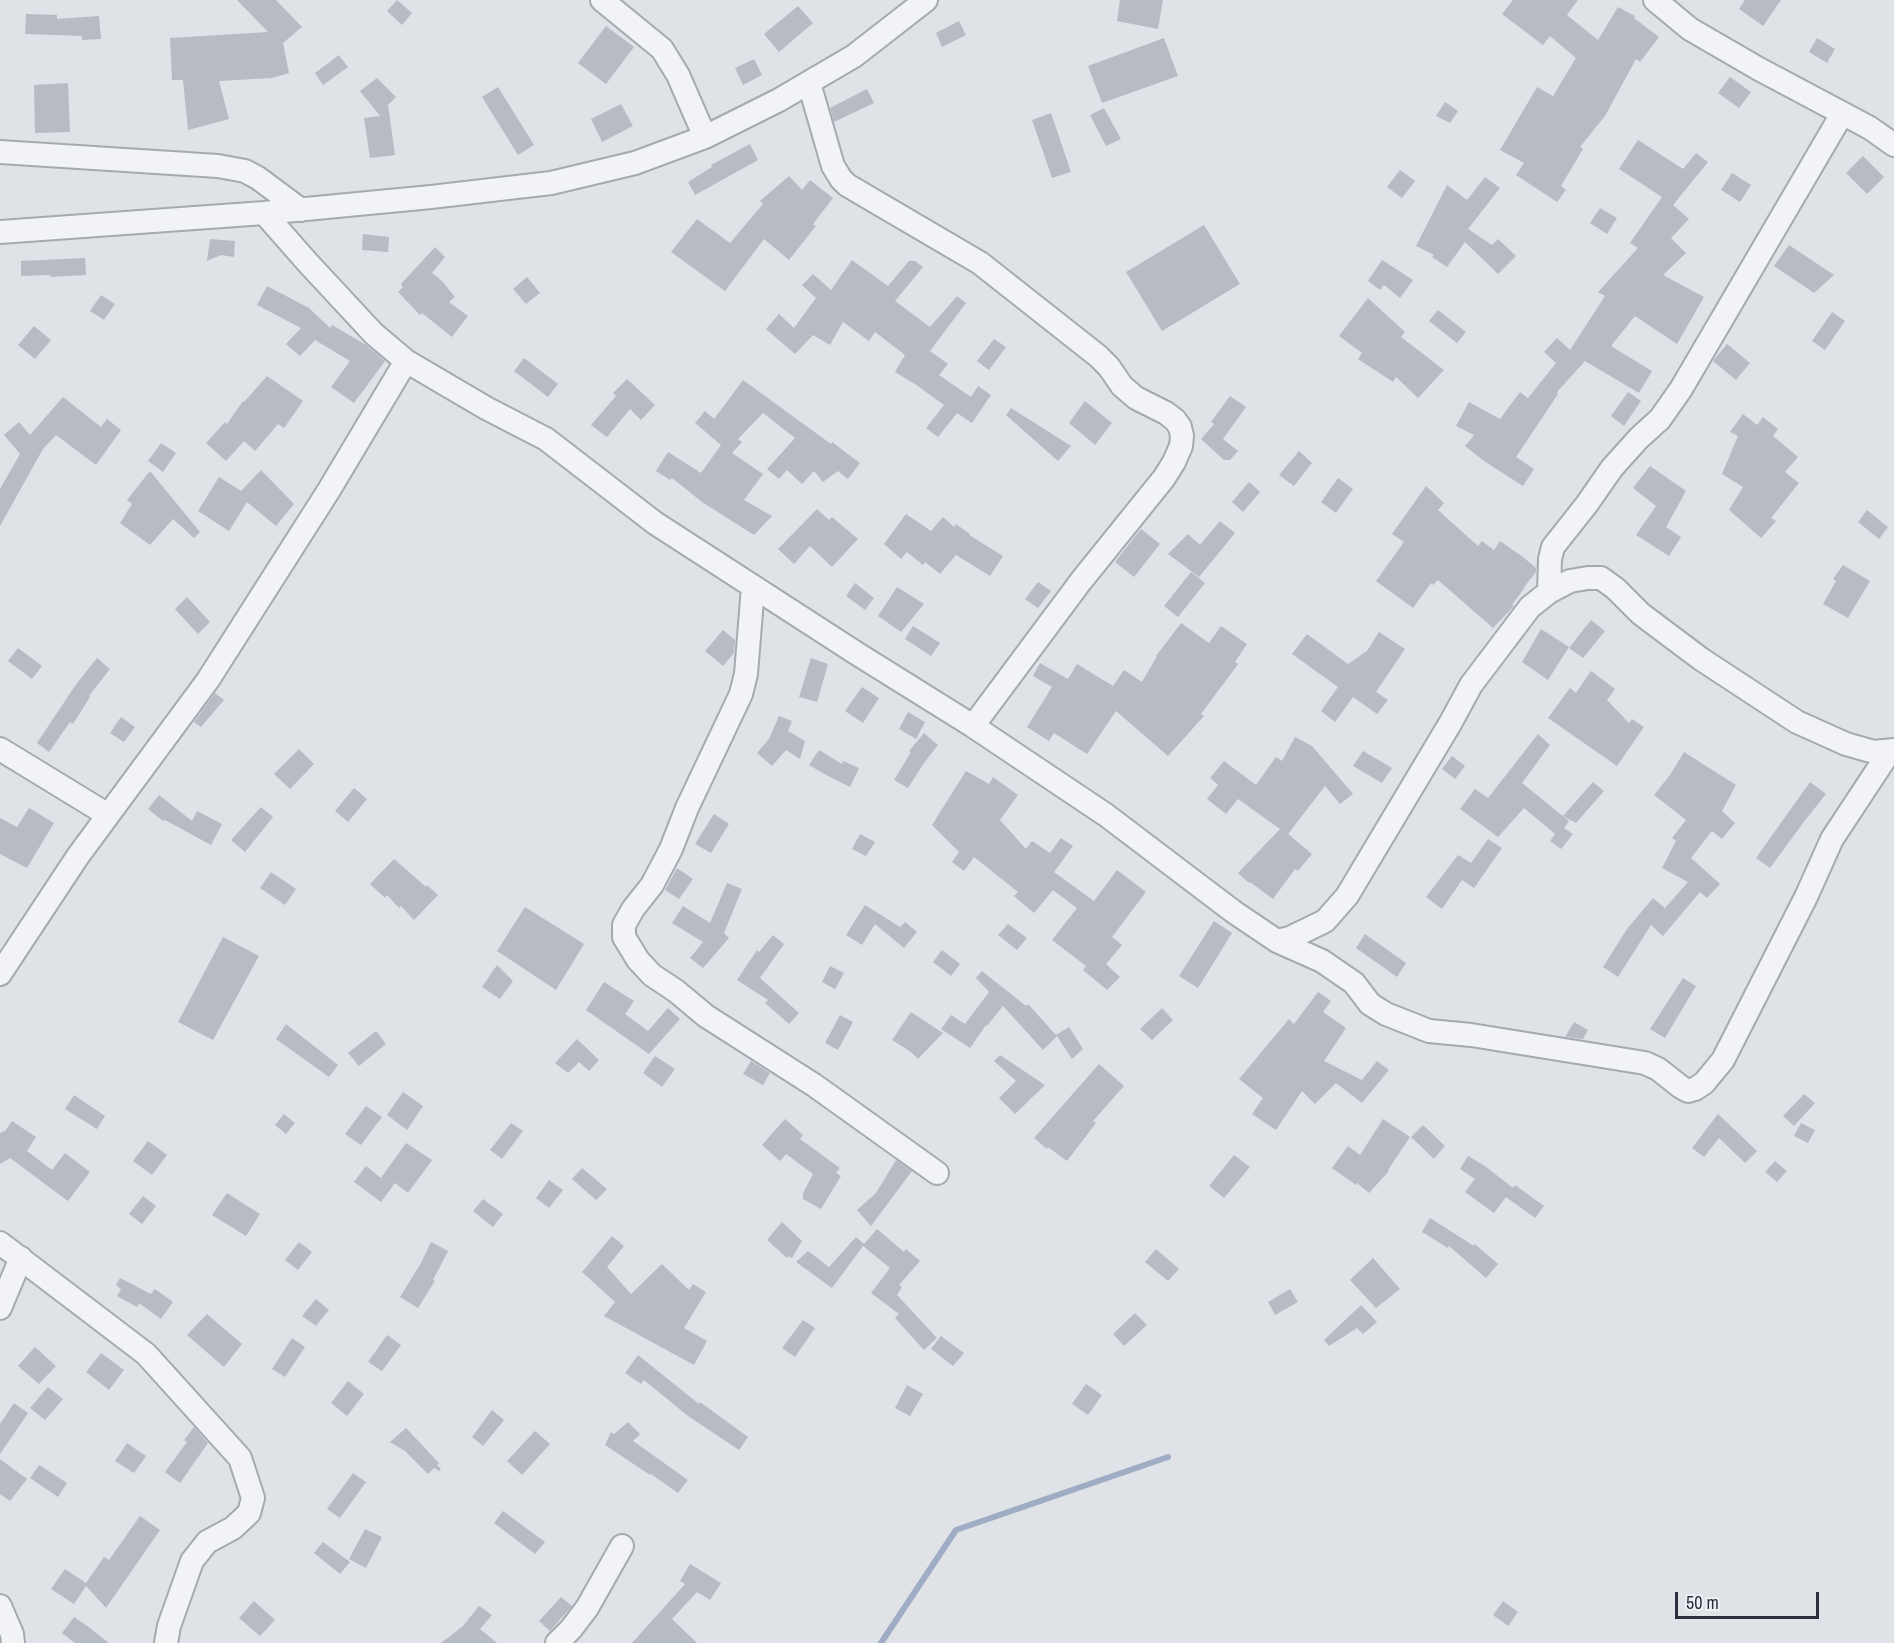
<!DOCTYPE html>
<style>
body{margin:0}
#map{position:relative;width:1894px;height:1643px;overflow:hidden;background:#dfe2e7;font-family:"Archivo Narrow",sans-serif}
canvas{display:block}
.scale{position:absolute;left:1675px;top:1592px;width:144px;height:27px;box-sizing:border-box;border:3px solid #2a2f3c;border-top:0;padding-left:8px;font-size:18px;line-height:21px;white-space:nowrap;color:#2a2f3c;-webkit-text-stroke:4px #eef0f5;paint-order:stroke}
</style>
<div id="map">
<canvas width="1894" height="1643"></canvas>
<div class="scale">50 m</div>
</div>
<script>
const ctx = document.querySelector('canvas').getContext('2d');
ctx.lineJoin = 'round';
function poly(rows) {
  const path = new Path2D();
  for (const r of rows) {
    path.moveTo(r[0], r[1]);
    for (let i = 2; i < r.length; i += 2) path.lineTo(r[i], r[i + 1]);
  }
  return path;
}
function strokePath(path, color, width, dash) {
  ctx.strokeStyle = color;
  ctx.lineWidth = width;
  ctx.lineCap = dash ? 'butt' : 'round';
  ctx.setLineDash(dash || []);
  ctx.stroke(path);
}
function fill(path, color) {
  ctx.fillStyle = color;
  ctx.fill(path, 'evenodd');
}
strokePath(poly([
 [881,1643,956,1530,1168,1457]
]), '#9eadc3', 6);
fill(poly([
 [237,0,276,0,302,27,283,43,289,73,272,78,219,81,229,119,188,130,183,80,172,80,170,38,268,32],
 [397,0,412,13,402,25,387,11],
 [1120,0,1163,0,1158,29,1117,21],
 [1513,0,1578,0,1567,15,1598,40,1618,7,1635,16,1634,18,1659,37,1640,62,1636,59,1605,116,1580,147,1583,149,1561,186,1566,190,1557,202,1516,175,1524,163,1500,150,1537,87,1553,96,1576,58,1550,36,1543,45,1502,14],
 [1745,0,1781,0,1763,26,1739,9],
 [798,6,813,23,779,52,764,34],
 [26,14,57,15,57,19,99,16,101,39,82,40,82,36,25,34],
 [959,21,966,35,942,47,936,33],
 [606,26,634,47,606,84,578,63],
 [1164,38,1178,76,1102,103,1088,66],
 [1817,38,1835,49,1827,63,1809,52],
 [339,55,348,67,323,85,315,73],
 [754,59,762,75,743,85,735,68],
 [1730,77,1751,92,1739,108,1718,93],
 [377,78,396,97,388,105,395,155,370,158,364,118,380,116,360,91],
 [68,83,70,132,35,133,34,85],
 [498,87,534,145,518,155,482,97],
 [867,89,874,103,834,122,830,108],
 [1445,102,1458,111,1450,123,1436,116],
 [621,104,633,126,602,142,591,119],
 [1104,108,1121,139,1106,146,1090,115],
 [1051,113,1071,172,1052,178,1032,120],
 [1638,140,1683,169,1696,153,1708,162,1673,205,1689,219,1671,238,1686,253,1663,275,1704,297,1677,344,1635,316,1611,346,1652,371,1639,393,1585,361,1557,392,1558,394,1516,457,1534,469,1523,486,1484,461,1465,446,1474,435,1456,426,1469,402,1500,419,1520,392,1528,398,1556,363,1544,352,1557,338,1570,350,1605,296,1598,292,1638,248,1630,243,1662,197,1619,169],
 [750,144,758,160,695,195,688,182,712,167,711,165],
 [1863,156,1884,177,1867,194,1846,173],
 [1400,170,1415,181,1402,198,1387,187],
 [1732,173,1751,185,1740,202,1721,190],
 [789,176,802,190,810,180,833,198,813,224,816,226,789,260,764,239,725,291,671,252,697,219,730,243,763,204,760,201],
 [1485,177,1500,188,1468,229,1492,245,1498,239,1516,256,1498,274,1465,242,1447,267,1432,257,1434,255,1416,246,1447,185,1467,200],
 [1600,208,1617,218,1607,234,1590,223],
 [1204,225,1240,284,1162,331,1126,272],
 [363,234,389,237,388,252,362,250],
 [210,239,235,241,234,257,221,255,207,261],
 [1789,245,1834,275,1814,293,1774,266],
 [435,247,445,257,432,273,442,281,455,297,449,302,468,316,452,337,422,313,420,315,398,292,403,287,401,284],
 [85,258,86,275,49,277,51,275,21,276,21,261],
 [852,260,888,286,909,261,915,261,923,267,895,301,930,327,957,296,966,303,930,351,948,364,939,375,971,397,978,386,991,395,972,423,957,413,938,437,926,428,944,405,915,384,895,372,905,355,875,332,869,341,843,322,830,345,813,335,795,354,766,329,779,314,794,328,816,298,802,285,813,274,831,290],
 [1382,260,1413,280,1400,298,1384,285,1380,290,1368,281],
 [527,277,540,293,526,304,513,289],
 [267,286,309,308,330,328,332,325,366,345,385,361,354,403,331,387,350,361,315,340,300,356,286,344,301,328,257,305],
 [101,295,115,304,104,320,90,311],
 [1368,298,1405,332,1401,337,1444,370,1418,398,1396,377,1393,382,1358,359,1362,353,1339,336],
 [1438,310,1466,332,1457,343,1429,321],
 [1832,312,1845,321,1825,350,1812,341],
 [34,326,51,340,35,359,18,345],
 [994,339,1006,347,989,370,977,361],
 [1727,344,1750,363,1736,380,1713,361],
 [524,358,558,384,548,397,514,371],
 [267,376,303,401,284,428,278,424,255,451,244,441,226,461,206,443,225,422,227,424,243,401,244,402],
 [627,379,655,405,641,420,630,409,607,437,591,425,616,396,613,393],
 [743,380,831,444,832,442,860,463,848,479,838,471,823,482,814,471,802,484,787,470,779,479,767,469,795,438,763,413,738,439,742,442,732,453,763,474,744,500,772,516,754,535,702,502,672,478,670,480,656,471,668,452,701,473,721,445,695,423,705,411,714,419],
 [1628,392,1641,401,1624,426,1611,416],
 [1230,396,1246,407,1223,439,1238,451,1230,460,1224,460,1201,439,1214,424,1211,422],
 [63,397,101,427,107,419,121,430,96,465,56,435,43,449,0,526,0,489,20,454,4,435,19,422,30,435],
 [1085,401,1112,423,1095,445,1069,423],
 [1011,408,1071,446,1058,461,1006,415],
 [1743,414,1757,425,1763,417,1778,429,1773,436,1798,457,1785,472,1799,483,1771,518,1776,521,1761,538,1729,510,1743,487,1722,474,1738,436,1730,432],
 [161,443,176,453,163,472,148,461],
 [1299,451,1312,463,1294,486,1279,475],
 [1650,466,1686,491,1666,527,1681,537,1669,556,1636,535,1656,506,1633,488],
 [261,470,294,504,276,526,247,502,229,531,198,511,219,477,241,491],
 [150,471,200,532,194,538,173,519,150,545,120,523,132,504,127,500],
 [1338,478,1353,489,1336,513,1321,502],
 [1249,482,1260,492,1243,512,1232,502],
 [1426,486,1444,503,1438,510,1478,546,1482,541,1494,550,1500,541,1523,557,1536,568,1536,572,1524,587,1525,587,1512,605,1514,606,1493,628,1438,580,1433,585,1431,583,1413,608,1376,581,1404,542,1392,534],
 [817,509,829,520,832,517,858,539,832,567,810,546,794,564,778,549],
 [1867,510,1888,527,1879,539,1858,522],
 [906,514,931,531,943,517,954,527,956,524,970,534,969,535,1003,556,990,576,956,555,940,574,925,562,923,565,907,552,901,559,884,544],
 [1220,521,1235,533,1199,577,1168,554,1188,534,1200,545],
 [1141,529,1160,544,1134,577,1115,562],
 [1843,565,1870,581,1848,618,1823,604,1836,581,1833,579],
 [1191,572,1205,583,1178,617,1164,606],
 [1038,582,1051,591,1038,608,1025,599],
 [855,583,874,598,865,610,846,596],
 [897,587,924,604,901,632,878,616],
 [187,597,210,622,198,634,175,609],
 [1591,620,1605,631,1583,658,1569,648],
 [1181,623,1209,643,1221,626,1247,644,1235,662,1238,664,1201,714,1204,716,1168,756,1116,711,1087,754,1054,733,1049,741,1027,727,1052,687,1033,676,1040,663,1068,679,1077,664,1113,686,1124,670,1142,682,1157,656,1156,656],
 [913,626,940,643,931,656,905,639],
 [1541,629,1569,647,1548,680,1522,662],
 [723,630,735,640,734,653,723,666,705,651],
 [1379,632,1405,649,1376,692,1388,700,1377,714,1353,697,1335,722,1321,711,1338,687,1292,654,1307,634,1348,664,1367,651],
 [18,648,42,666,32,679,8,661],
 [97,658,110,669,89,696,90,697,73,724,70,722,49,752,37,743,77,683],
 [811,658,828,664,817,702,799,697],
 [1591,671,1615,689,1607,700,1629,723,1632,719,1644,727,1617,766,1548,718,1570,688,1576,693],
 [862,687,879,698,863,723,845,711],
 [215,693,224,700,201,727,194,722],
 [908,712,925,722,916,739,899,729],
 [779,716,792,721,788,731,805,741,800,759,786,750,772,766,757,753,769,739],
 [121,717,135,727,124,742,110,733],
 [924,733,938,745,924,763,908,788,894,780,911,752,909,751],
 [1538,734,1550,745,1522,783,1569,821,1564,828,1573,834,1561,849,1550,841,1555,834,1524,808,1498,837,1460,809,1475,789,1488,798],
 [1295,737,1312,746,1353,794,1340,804,1325,786,1288,834,1287,833,1312,854,1298,871,1295,869,1273,899,1250,882,1249,883,1238,873,1280,829,1238,799,1226,814,1207,799,1218,785,1210,778,1224,761,1256,785,1276,757,1282,761],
 [299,749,314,764,290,789,274,774],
 [819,750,842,764,843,761,859,768,850,787,828,776,809,765],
 [1363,751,1392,768,1382,783,1353,766],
 [1684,752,1736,785,1722,811,1735,823,1722,839,1712,831,1691,858,1720,884,1707,898,1700,892,1663,936,1651,925,1618,977,1603,967,1627,929,1653,898,1665,908,1688,882,1662,868,1676,841,1672,838,1686,820,1654,795,1670,775],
 [1452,756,1465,766,1455,779,1442,769],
 [966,771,989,784,993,777,1018,795,1000,820,1026,849,1032,841,1050,853,1061,838,1073,846,1054,872,1094,901,1117,870,1146,892,1112,937,1122,945,1106,964,1120,977,1107,990,1083,970,1086,966,1052,940,1077,908,1053,890,1034,913,1014,896,1018,892,974,857,964,871,952,862,959,852,932,825],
 [1593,782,1604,791,1576,823,1563,816],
 [1810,782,1826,794,1803,823,1770,868,1756,858],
 [354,788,367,799,348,822,335,811],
 [159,795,192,821,197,811,222,824,211,845,165,820,163,821,148,809],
 [261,807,273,817,245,852,231,840],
 [29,808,54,823,27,868,0,854,0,818,17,827],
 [714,814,729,824,711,853,695,844],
 [860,834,875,842,866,856,852,849],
 [1488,839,1502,848,1474,888,1462,880,1442,909,1426,897,1458,855,1471,863],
 [394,859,426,887,427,885,438,895,414,920,401,906,399,908,387,895,385,898,370,884],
 [677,868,693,879,679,899,665,890],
 [271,872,296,889,285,905,260,888],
 [727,883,742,889,724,933,729,938,703,968,690,958,703,942,672,923,683,906,710,923],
 [865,905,900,927,905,922,917,932,904,948,875,924,862,945,846,935],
 [525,907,584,944,556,990,497,951],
 [1214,921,1232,933,1198,988,1179,976],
 [1008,924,1027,938,1017,950,998,935],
 [1365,934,1406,963,1397,977,1356,948],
 [773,935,784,944,760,978,799,1013,789,1024,765,1003,768,1000,737,980,757,950,759,952],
 [223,937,259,956,213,1040,178,1022],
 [942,950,960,964,951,976,933,962],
 [497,965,513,981,500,999,482,987],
 [830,966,844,973,835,989,822,982],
 [982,971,1026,1006,1028,1004,1056,1035,1069,1027,1083,1049,1072,1059,1057,1036,1043,1050,1003,1006,987,1026,986,1025,970,1048,941,1029,951,1015,965,1024,989,992,976,978],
 [1683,978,1696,986,1665,1038,1650,1029],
 [604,982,634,1001,625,1014,648,1031,668,1008,680,1019,649,1054,586,1010],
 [1318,992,1331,1001,1323,1012,1346,1028,1324,1061,1362,1080,1377,1061,1389,1070,1362,1103,1336,1083,1315,1104,1302,1091,1276,1130,1252,1114,1263,1098,1239,1079,1289,1019,1294,1024],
 [1162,1008,1173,1020,1152,1040,1140,1029],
 [911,1012,943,1033,918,1059,911,1052,892,1040],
 [840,1015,853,1022,838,1050,825,1043],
 [1574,1022,1588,1030,1583,1039,1565,1037],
 [286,1024,338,1065,329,1077,276,1039],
 [376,1031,386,1044,359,1066,348,1053],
 [577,1039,599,1060,589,1071,579,1062,568,1073,555,1063],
 [1000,1055,1045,1085,1015,1114,999,1098,1016,1081,994,1061],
 [655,1056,675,1069,662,1087,643,1073],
 [751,1061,770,1073,763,1085,743,1074],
 [1099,1064,1124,1086,1093,1121,1096,1123,1067,1161,1048,1147,1047,1149,1034,1138],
 [403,1092,423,1106,407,1130,387,1115],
 [1804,1094,1815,1103,1794,1126,1783,1116],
 [74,1095,105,1116,97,1129,65,1109],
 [366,1106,382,1117,361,1145,345,1134],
 [284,1114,295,1123,286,1134,275,1125],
 [1718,1114,1757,1151,1745,1163,1719,1138,1704,1157,1692,1148],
 [785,1119,803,1135,800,1139,840,1168,836,1173,841,1176,821,1209,803,1199,803,1193,813,1174,786,1154,780,1161,762,1145],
 [1383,1119,1410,1137,1388,1170,1389,1171,1369,1193,1357,1183,1356,1185,1332,1168,1348,1146,1360,1155],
 [12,1121,36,1137,27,1151,52,1170,65,1153,90,1172,68,1201,10,1158,0,1164,0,1133,6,1130],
 [511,1123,523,1131,502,1159,490,1150],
 [1801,1123,1815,1130,1808,1143,1794,1136],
 [1423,1125,1445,1146,1434,1159,1411,1137],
 [148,1141,167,1155,152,1175,133,1161],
 [406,1143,432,1160,408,1193,395,1183,381,1202,354,1182,366,1166,381,1178],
 [1234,1155,1250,1167,1224,1198,1209,1186],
 [1468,1156,1485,1166,1513,1188,1515,1185,1544,1206,1535,1218,1506,1197,1494,1213,1465,1192,1475,1179,1460,1169],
 [896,1160,912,1171,871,1226,857,1210,876,1193],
 [1775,1161,1787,1171,1777,1182,1765,1172],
 [582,1168,607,1189,596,1200,572,1179],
 [549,1180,563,1190,549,1208,536,1198],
 [227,1193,260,1214,246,1236,212,1215],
 [143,1196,156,1206,142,1224,129,1214],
 [483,1199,503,1214,493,1227,473,1211],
 [1430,1218,1474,1246,1475,1244,1498,1264,1486,1278,1449,1246,1448,1248,1422,1232],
 [782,1222,802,1241,792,1258,789,1256,787,1258,767,1240],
 [877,1229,904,1252,906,1249,920,1261,899,1285,902,1287,897,1295,937,1338,924,1350,895,1318,899,1314,871,1293,890,1268,863,1246,832,1288,796,1262,808,1251,829,1267,856,1237,864,1244],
 [612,1236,624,1246,607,1267,631,1294,662,1264,689,1290,693,1284,706,1292,684,1328,707,1341,694,1365,604,1316,615,1302,582,1272],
 [299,1242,312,1252,298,1270,285,1260],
 [431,1242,448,1251,433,1280,435,1281,418,1308,400,1297,421,1263],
 [1156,1249,1179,1269,1168,1281,1145,1262],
 [1373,1258,1400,1289,1376,1308,1350,1280],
 [120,1278,151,1294,155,1289,173,1302,161,1319,139,1303,137,1307,117,1296,121,1289,116,1285],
 [1290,1289,1298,1302,1275,1315,1268,1302],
 [316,1299,329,1310,316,1326,302,1316],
 [1361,1305,1377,1322,1363,1334,1357,1328,1329,1346,1324,1340],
 [1135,1313,1147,1325,1124,1346,1113,1334],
 [207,1314,242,1344,224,1367,187,1335],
 [803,1320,815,1328,795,1357,782,1348],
 [387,1335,401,1345,382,1371,368,1362],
 [941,1336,964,1353,953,1366,931,1349],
 [292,1338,305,1347,285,1377,272,1369],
 [35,1347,56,1366,39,1384,18,1366],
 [101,1353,124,1370,109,1390,86,1372],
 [638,1355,699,1404,700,1402,748,1437,739,1450,688,1416,644,1380,641,1384,625,1373],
 [348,1381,364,1394,347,1416,331,1403],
 [1086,1384,1102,1395,1088,1415,1072,1404],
 [907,1385,923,1394,910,1416,895,1408],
 [48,1387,63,1399,45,1420,30,1408],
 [14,1403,28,1413,0,1454,0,1424],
 [492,1410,504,1420,483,1446,472,1437],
 [628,1422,640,1434,633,1441,688,1480,678,1493,651,1474,650,1475,605,1445,611,1432,614,1434],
 [194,1427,208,1443,180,1483,165,1472,187,1442,184,1440],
 [406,1428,439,1463,437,1465,441,1469,439,1471,434,1468,428,1474,405,1451,390,1442],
 [535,1431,550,1444,522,1475,507,1461],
 [127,1443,146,1456,134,1473,115,1461],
 [0,1459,27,1479,10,1501,0,1494],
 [39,1465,67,1483,58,1497,30,1478],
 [353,1473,366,1482,340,1518,327,1509],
 [503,1511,545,1542,535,1554,494,1523],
 [140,1516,160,1530,106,1608,86,1586,74,1604,51,1589,65,1569,86,1583,104,1557,109,1560],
 [365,1529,382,1537,366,1568,349,1559],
 [323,1542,350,1562,340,1574,314,1553],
 [690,1564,721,1583,710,1600,697,1592,672,1619,697,1643,632,1643,685,1584,680,1581],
 [561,1597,572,1606,550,1631,539,1621],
 [254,1601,275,1620,260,1636,239,1618],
 [1503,1601,1518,1612,1508,1626,1493,1615],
 [479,1606,492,1615,480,1629,497,1643,441,1643,463,1626],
 [74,1617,90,1628,109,1643,75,1643,62,1633]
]), '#b7bbc3');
const minor = poly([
 [602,0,662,49,678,75,705,137],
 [1655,0,1690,29,1759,69,1870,128,1894,145],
 [809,83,833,166,841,179,847,185,980,263,1098,356,1109,367,1122,386,1136,398,1166,413,1175,420,1180,427,1182,436,1181,446,1174,462,1164,478,1081,581,973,726],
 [0,152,218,166,245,171,258,178,301,210],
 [264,213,308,263,374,334,406,361,486,408,546,439,655,523,856,653,973,726,1106,815,1234,912,1277,941,1290,938,1325,921,1347,896,1451,722,1471,685,1530,607,1549,592,1570,581,1588,578,1601,578,1616,589,1641,614,1701,659,1797,722,1846,744,1874,752,1894,750],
 [0,232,264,213,431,197,551,183,635,163,705,137,779,100,854,56,926,0],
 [753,587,746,674,741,694,687,808,671,849,652,885,633,909,624,925,624,937,638,960,652,975,676,991,706,1016,814,1085,937,1173],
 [1549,592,1550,559,1553,547,1587,504,1612,468,1639,438,1660,419,1681,389,1842,114],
 [0,749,108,815],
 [1277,941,1322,961,1354,983,1370,1004,1386,1014,1429,1031,1471,1035,1645,1063,1658,1069,1681,1087,1688,1091,1695,1089,1704,1083,1723,1060,1806,897,1832,839,1890,751],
 [0,974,78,856,208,680,329,490,406,361],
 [0,1243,146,1354,240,1458,253,1498,249,1513,233,1528,207,1542,192,1561,169,1626,166,1643],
 [0,1308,21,1258],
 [0,1606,12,1634,13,1643],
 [557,1643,571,1629,587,1608,622,1546]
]);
strokePath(minor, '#a5a9b0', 26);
strokePath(minor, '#f1f3f6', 22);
</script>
